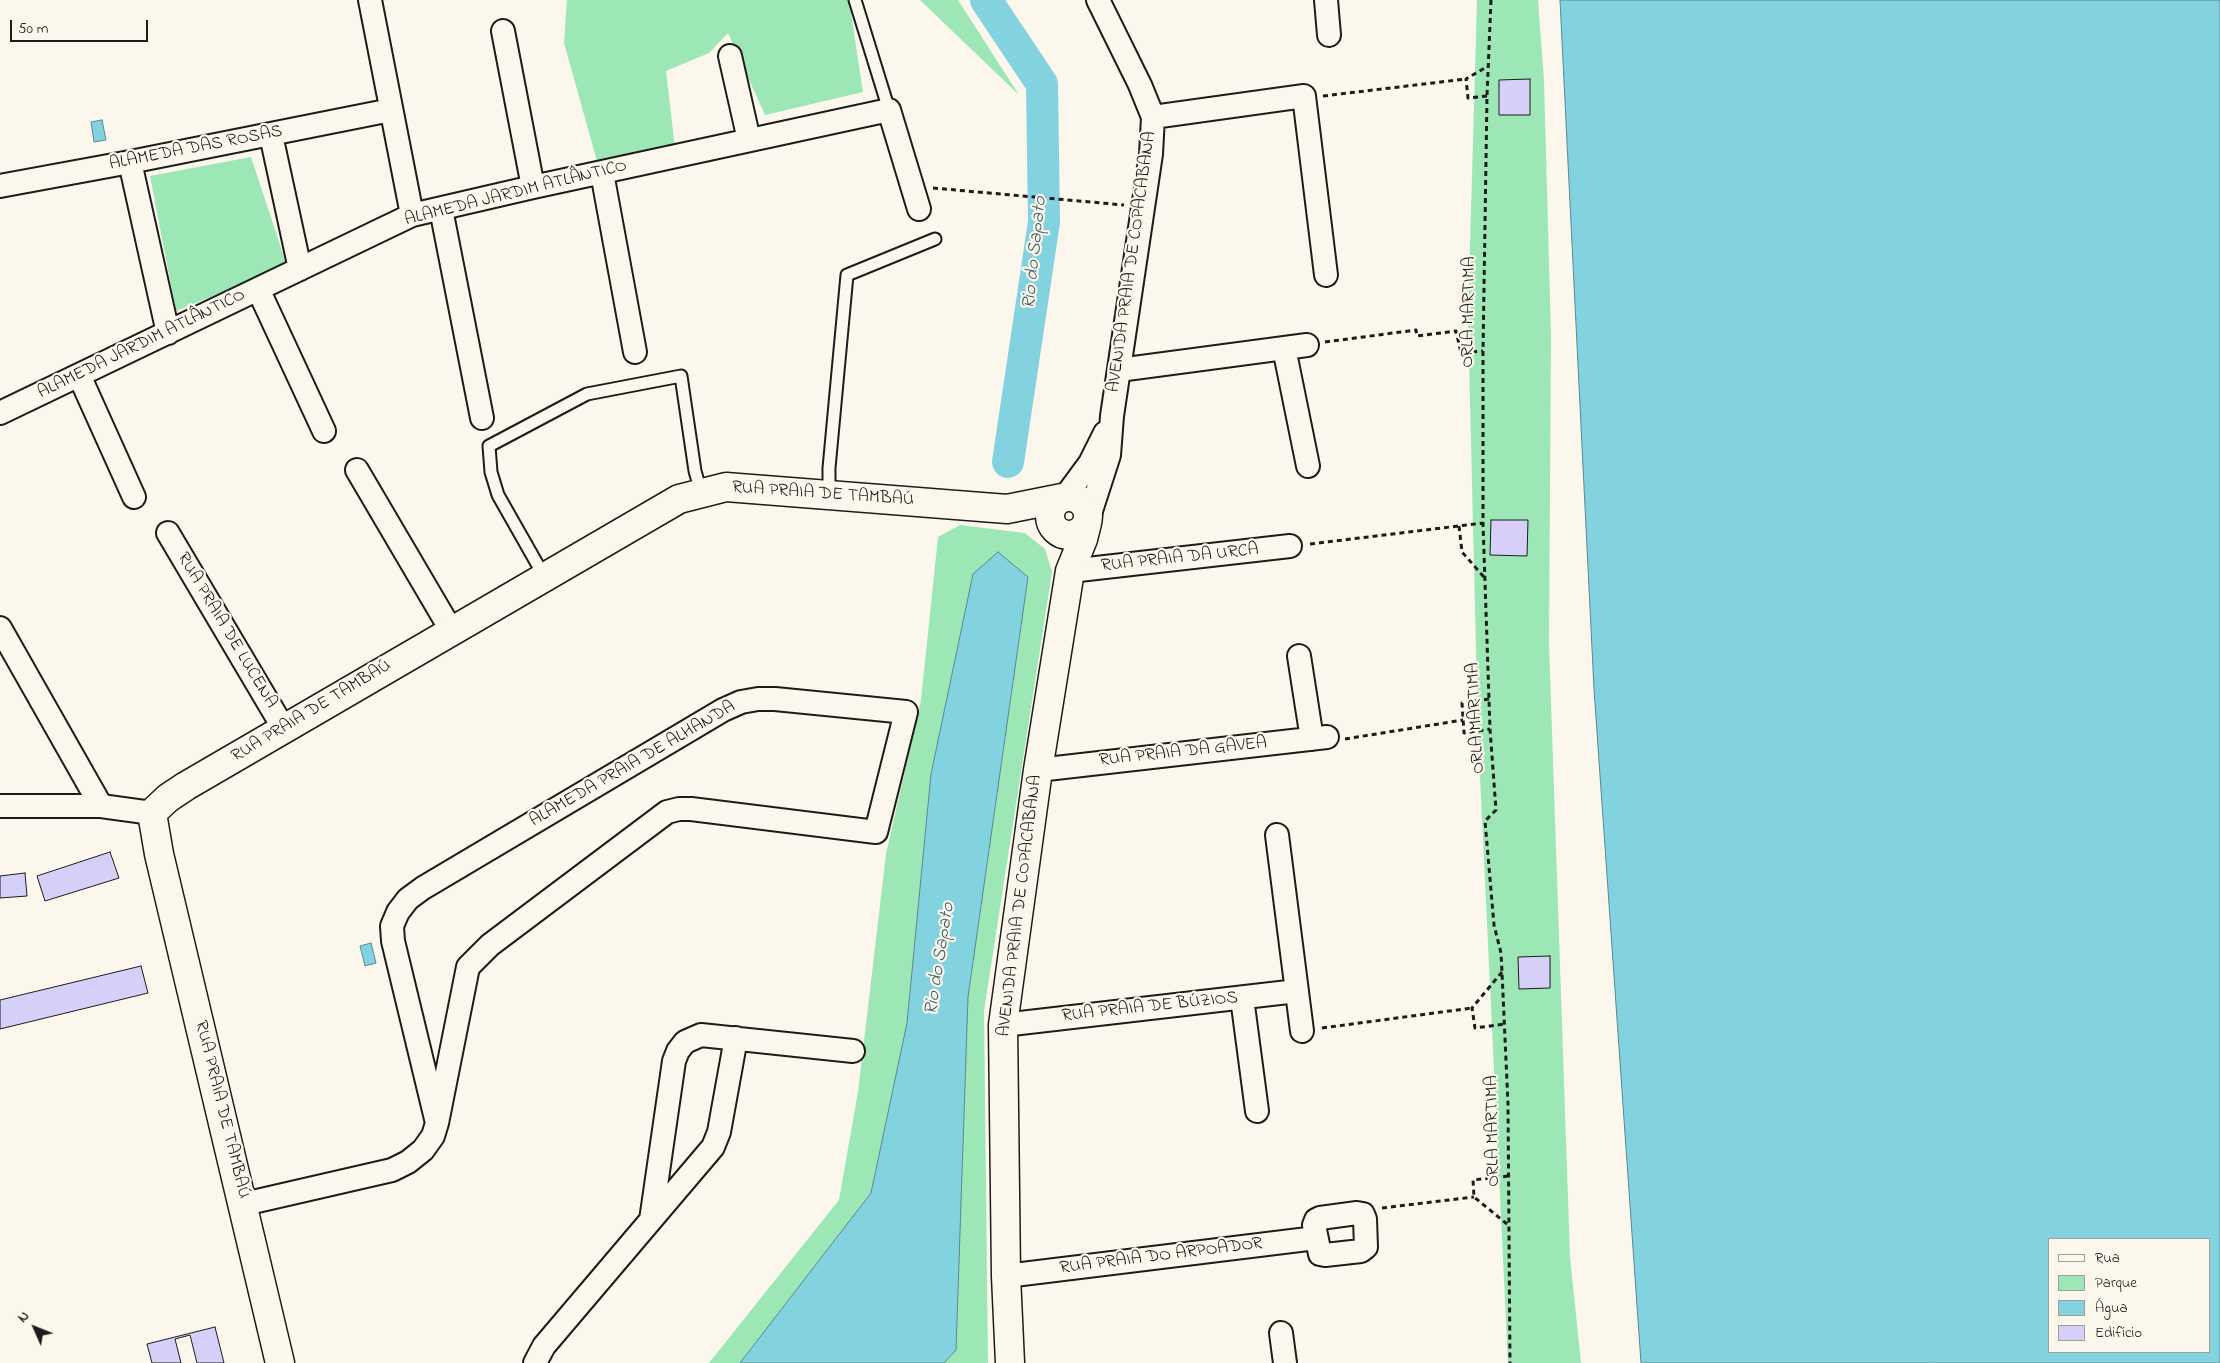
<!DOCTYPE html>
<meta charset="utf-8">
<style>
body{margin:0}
#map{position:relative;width:2220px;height:1363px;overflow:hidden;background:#fbf7ec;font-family:"Indie Flower",sans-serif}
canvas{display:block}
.legend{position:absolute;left:2048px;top:1238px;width:162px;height:115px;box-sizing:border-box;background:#fbf7ec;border:1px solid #a29f99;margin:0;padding:6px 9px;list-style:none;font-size:15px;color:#1c1c1c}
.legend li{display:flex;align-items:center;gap:10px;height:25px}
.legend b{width:25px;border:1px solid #a29f99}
.north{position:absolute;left:10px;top:1303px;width:50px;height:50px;-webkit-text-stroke:4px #fbf7ec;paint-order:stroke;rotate:314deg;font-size:14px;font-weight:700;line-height:20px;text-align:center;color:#1c1c1c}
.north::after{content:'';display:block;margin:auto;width:18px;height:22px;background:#1c1c1c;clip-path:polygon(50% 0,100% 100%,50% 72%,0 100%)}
.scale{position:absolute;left:10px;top:20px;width:138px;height:22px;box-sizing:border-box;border:2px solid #1c1c1c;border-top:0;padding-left:6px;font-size:15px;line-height:18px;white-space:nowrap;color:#1c1c1c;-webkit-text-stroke:4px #fbf7ec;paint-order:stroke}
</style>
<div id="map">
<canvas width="2220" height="1363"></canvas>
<ul class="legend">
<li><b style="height:6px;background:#fbf7ec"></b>Rua</li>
<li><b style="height:14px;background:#9de6b5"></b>Parque</li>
<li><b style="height:14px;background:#82d2df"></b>Água</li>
<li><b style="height:14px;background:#d6d0f9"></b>Edifício</li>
</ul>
<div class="north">N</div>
<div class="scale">50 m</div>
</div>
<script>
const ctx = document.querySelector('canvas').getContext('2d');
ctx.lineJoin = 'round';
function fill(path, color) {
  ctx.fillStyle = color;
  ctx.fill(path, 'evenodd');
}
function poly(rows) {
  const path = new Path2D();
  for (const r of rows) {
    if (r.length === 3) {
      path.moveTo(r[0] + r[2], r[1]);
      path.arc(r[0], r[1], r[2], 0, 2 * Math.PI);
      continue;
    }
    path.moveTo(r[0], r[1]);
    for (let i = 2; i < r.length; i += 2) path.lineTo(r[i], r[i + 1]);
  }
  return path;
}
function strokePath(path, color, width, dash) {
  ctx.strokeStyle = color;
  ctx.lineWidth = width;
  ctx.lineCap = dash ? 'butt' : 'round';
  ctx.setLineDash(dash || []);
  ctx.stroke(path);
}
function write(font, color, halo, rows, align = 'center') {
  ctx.font = font + ' "Indie Flower",sans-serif';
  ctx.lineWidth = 4.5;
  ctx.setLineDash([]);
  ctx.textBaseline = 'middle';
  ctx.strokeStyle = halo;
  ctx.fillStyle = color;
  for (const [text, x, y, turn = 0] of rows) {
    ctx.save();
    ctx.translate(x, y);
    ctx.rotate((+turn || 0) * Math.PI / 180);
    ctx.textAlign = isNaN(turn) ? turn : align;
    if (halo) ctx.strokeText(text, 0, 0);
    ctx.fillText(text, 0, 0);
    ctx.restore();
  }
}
fill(poly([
 [567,0,849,0,863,92,765,115,728,33,709,53,666,71,676,157,597,161,564,43],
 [920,0,958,0,1019,95],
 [1477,0,1538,0,1544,81,1551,335,1549,644,1570,1257,1581,1363,1508,1363,1478,734,1468,316],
 [251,157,287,266,176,311,150,176],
 [960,525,1025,533,1045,549,1052,572,984,1011,988,1363,709,1363,839,1200,858,1092,886,854,921,700,938,537]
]), '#9de6b5');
const water = poly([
 [1560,0,2220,0,2220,1363,1641,1363,1594,689,1560,0],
 [2049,1239,2209,1239,2209,1352,2049,1352,2049,1239],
 [102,120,106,140,94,142,91,122,102,120],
 [998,552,1028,577,968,997,956,1350,944,1363,740,1363,871,1193,907,1023,931,774,973,574,998,552],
 [371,943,376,963,365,966,360,946,371,943]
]);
fill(water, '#82d2df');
strokePath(water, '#598991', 1);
strokePath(poly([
 [986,0,1042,84,1044,222,1008,462]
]), '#82d2df', 32);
const building = poly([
 [1530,79,1530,115,1499,115,1499,80,1530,79],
 [1491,520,1528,520,1527,556,1490,555,1491,520],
 [110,852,119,878,45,901,37,876,110,852],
 [25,873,27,896,0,898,0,876,25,873],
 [1550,956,1550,988,1519,989,1518,957,1550,956],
 [141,966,148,993,0,1029,0,1000,141,966],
 [215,1327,224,1363,197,1363,190,1335,175,1339,181,1363,152,1363,147,1344,215,1327]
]);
fill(building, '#d6d0f9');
strokePath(building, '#1c1c1c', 1);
const lane = poly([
 [855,0,889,110],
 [829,494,829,468,847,275,935,239],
 [544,576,498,495,491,472,489,446,587,394,681,376,695,471,701,492]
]);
const street = poly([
 [370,0,412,215],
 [1326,0,1329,35],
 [503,31,533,187],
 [730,56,749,140],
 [1153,117,1304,96,1326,275],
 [271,135,300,269],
 [130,162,168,333],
 [602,173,635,352],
 [0,186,130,162,391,110],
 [441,209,482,418],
 [258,289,324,431],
 [1284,348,1308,466],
 [1119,370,1307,345],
 [79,375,134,497],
 [0,413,412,215,533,187,889,110,919,209],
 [357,470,451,630],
 [1065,497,1090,463,1105,433],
 [1088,520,1109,455,1112,416,1151,154,1153,117,1140,85,1098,0],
 [168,533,284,729],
 [1070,571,1290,546],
 [0,628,101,806],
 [1299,656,1312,739],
 [1038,770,1327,737],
 [0,806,101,806,152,813],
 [1277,835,1302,1031],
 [1242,998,1257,1111],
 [1003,1025,1297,991],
 [244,1204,392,1170,408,1162,423,1150,433,1136,437,1123,468,967,490,945,667,812,679,809,691,809,876,832,906,712,775,699,758,699,741,702,723,710,423,888,408,899,398,912,392,926,393,941,437,1123],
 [1357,1213,1363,1214,1365,1219,1366,1247,1361,1251,1325,1255,1320,1254,1314,1225,1316,1220,1320,1218,1357,1213],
 [651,1220,674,1061,678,1051,685,1042,701,1035,853,1051],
 [1006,1276,1316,1238],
 [1281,1333,1285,1363],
 [535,1363,544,1346,713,1147,719,1132,736,1038]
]);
const secondary = poly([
 [1069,516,19],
 [280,1363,159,854,152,813,168,798,186,786,679,499,726,487,1007,509,1062,498],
 [1010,1363,1006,1276,1003,1025,1038,770,1070,571,1083,539,1087,523]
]);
strokePath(lane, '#1c1c1c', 15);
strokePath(street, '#1c1c1c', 26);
strokePath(secondary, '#1c1c1c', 31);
strokePath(poly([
 [1491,0,1487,96,1483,351,1483,523,1490,729,1496,810,1485,821,1494,925,1501,953,1502,972,1508,1104,1510,1363],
 [1323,96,1466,79],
 [1487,96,1468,98,1466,79,1488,66],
 [933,188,1124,205],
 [1325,342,1416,330,1417,336,1456,331,1461,353,1483,351],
 [1459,526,1462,552,1484,577],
 [1310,544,1483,523],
 [1489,699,1462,703,1464,733,1490,729],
 [1345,739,1463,720],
 [1502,972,1472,1008,1475,1028,1505,1024],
 [1322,1028,1472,1008],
 [1382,1208,1474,1197],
 [1507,1224,1474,1197,1473,1180,1509,1176]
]), '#1c1c1c', 3, [5, 4]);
strokePath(lane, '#fbf7ec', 11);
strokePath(street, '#fbf7ec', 22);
strokePath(secondary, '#fbf7ec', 28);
write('18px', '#1c1c1c', '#fbf7ec', [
 ["ALAMEDA DAS ROSAS",196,149,-11],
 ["ALAMEDA JARDIM ATLÂNTICO",516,194,-14],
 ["AVENIDA PRAIA DE COPACABANA",1133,262,-82],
 ["ORLA MARTIMA",1470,312,-89],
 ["ALAMEDA JARDIM ATLÂNTICO",142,345,-26],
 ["RUA PRAIA DE TAMBAÚ",823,495,4],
 ["RUA PRAIA DA URCA",1180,559,-6],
 ["RUA PRAIA DE LUCENA",226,631,59],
 ["RUA PRAIA DE TAMBAÚ",312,712,-31],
 ["ORLA MARTIMA",1477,718,-93],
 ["RUA PRAIA DA GAVEA",1183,753,-6],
 ["ALAMEDA PRAIA DE ALHANDA",633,765,-30],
 ["AVENIDA PRAIA DE COPACABANA",1021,906,-83],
 ["RUA PRAIA DE BÚZIOS",1150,1008,-6],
 ["RUA PRAIA DE TAMBAÚ",221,1110,76],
 ["ORLA MARTIMA",1494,1131,-91],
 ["RUA PRAIA DO ARPOADOR",1161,1257,-7]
]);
write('italic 19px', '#405c60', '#fbf7ec', [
 ["Rio do Sapato",1036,253,-84],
 ["Rio do Sapato",941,959,-81]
]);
</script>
